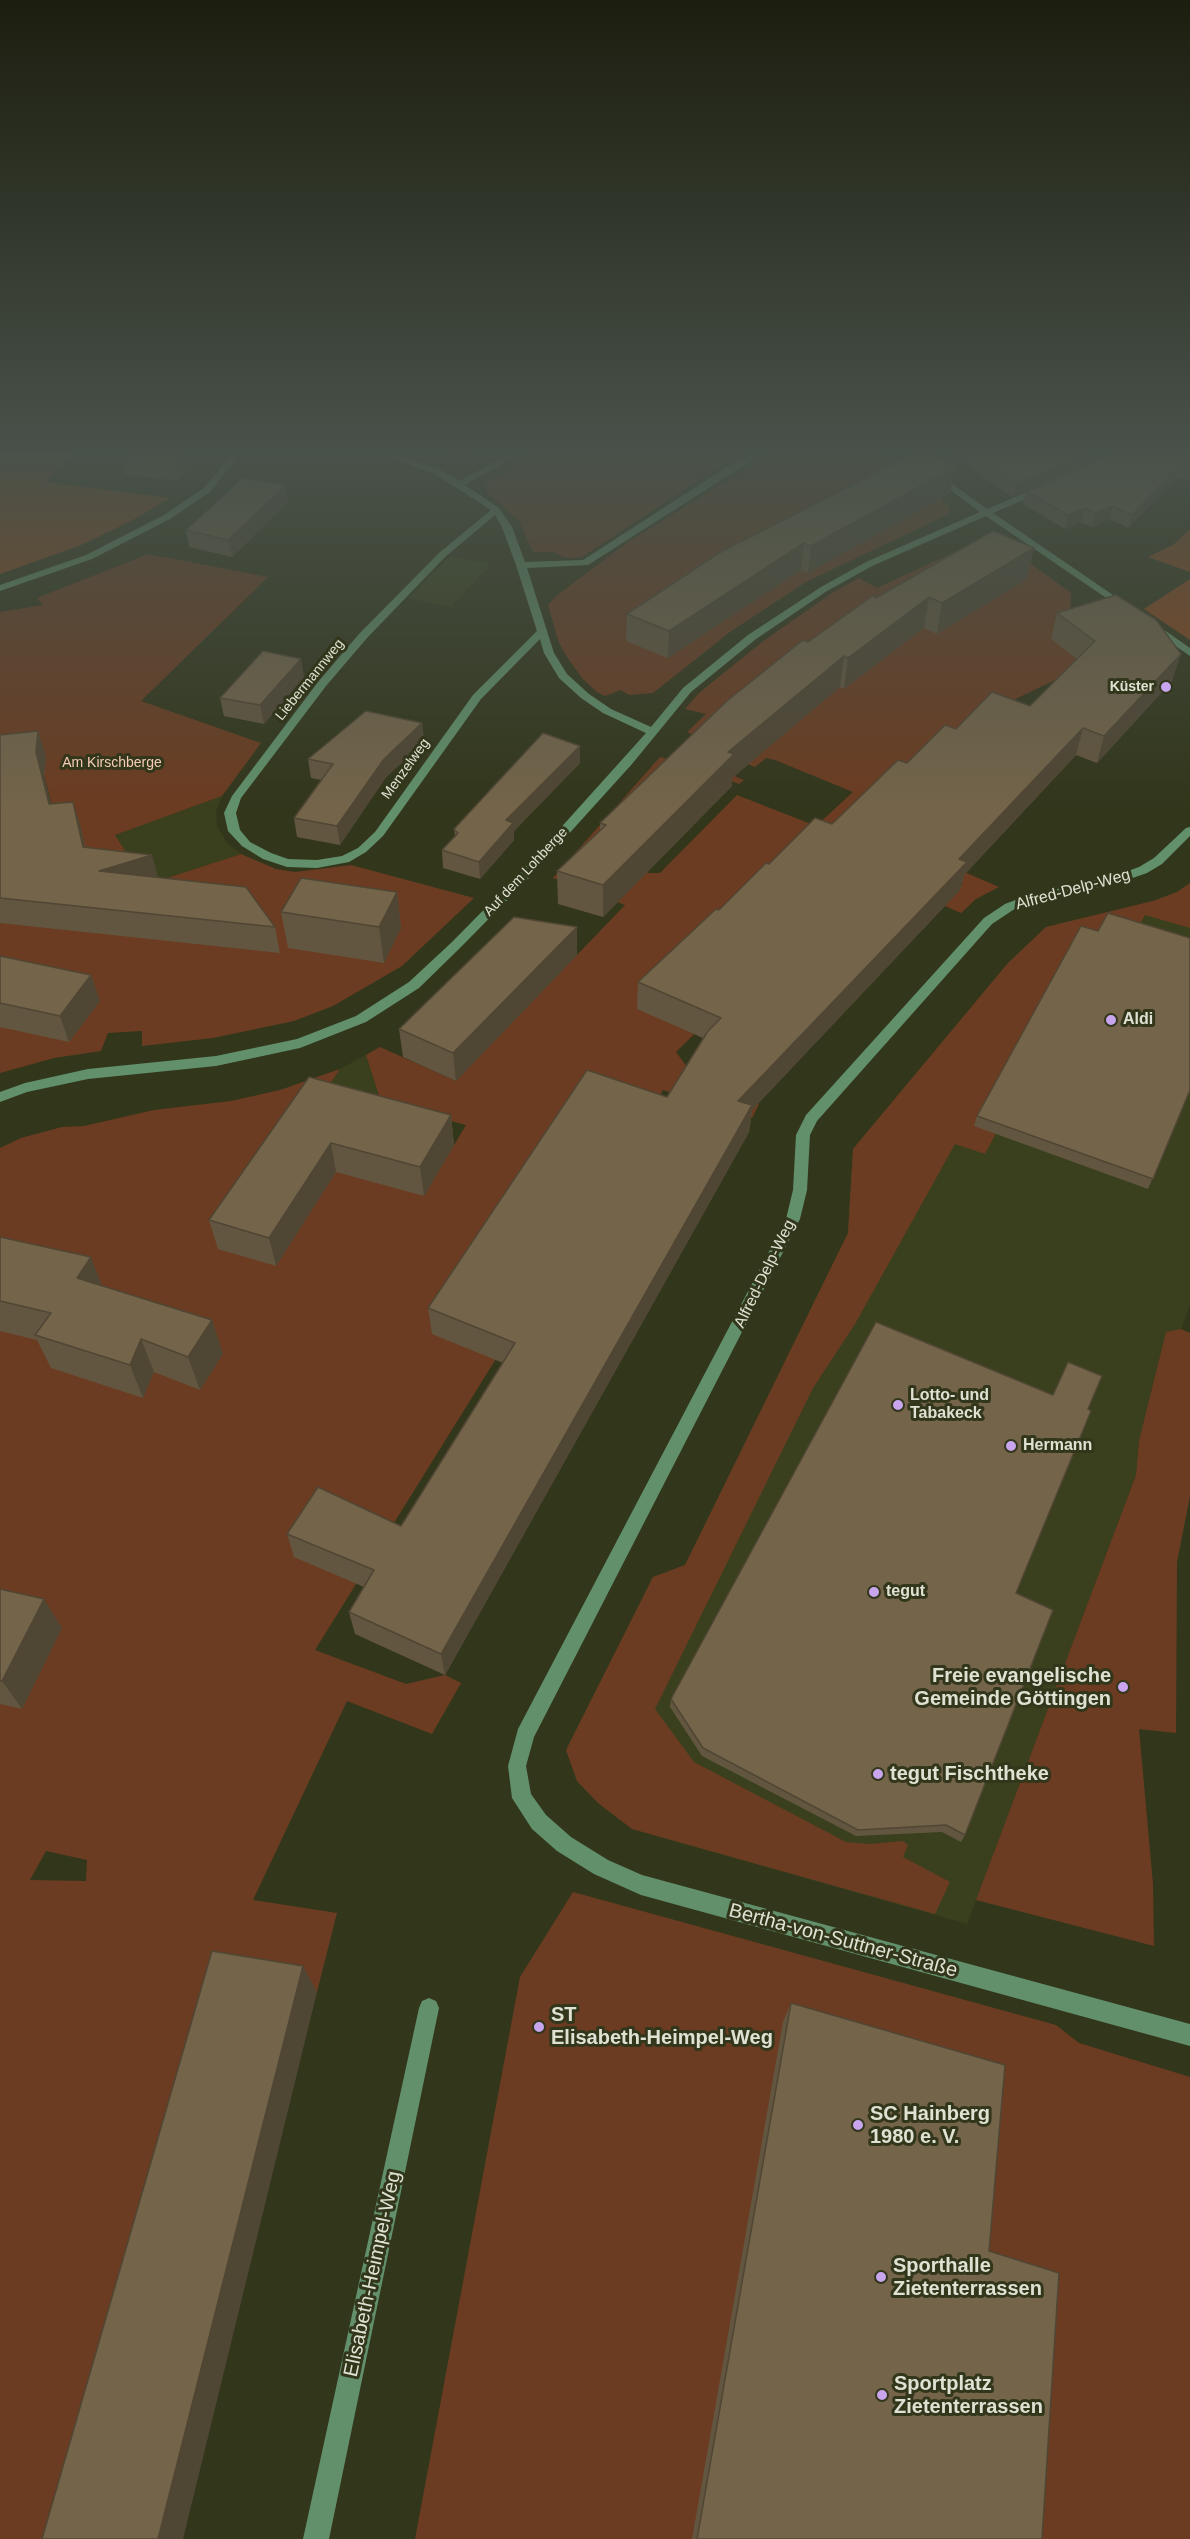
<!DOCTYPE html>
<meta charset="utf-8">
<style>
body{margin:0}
canvas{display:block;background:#32361b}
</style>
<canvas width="1190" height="2539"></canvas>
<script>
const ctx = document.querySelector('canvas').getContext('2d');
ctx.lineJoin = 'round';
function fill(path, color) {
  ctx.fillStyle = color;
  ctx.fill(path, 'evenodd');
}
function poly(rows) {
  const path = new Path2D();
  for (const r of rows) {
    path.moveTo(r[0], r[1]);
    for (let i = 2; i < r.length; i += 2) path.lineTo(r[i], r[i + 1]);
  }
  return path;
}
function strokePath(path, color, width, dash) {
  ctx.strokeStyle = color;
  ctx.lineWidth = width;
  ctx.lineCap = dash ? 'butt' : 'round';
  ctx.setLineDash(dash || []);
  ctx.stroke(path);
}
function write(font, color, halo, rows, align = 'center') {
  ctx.font = font + ' Helvetica,sans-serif';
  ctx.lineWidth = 6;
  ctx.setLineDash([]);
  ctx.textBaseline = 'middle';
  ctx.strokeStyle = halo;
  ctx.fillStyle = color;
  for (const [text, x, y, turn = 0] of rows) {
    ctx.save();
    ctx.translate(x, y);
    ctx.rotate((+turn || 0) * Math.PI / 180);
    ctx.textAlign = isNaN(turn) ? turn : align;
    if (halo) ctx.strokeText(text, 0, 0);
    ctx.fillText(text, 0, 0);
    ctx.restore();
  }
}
fill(poly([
 [450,556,491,564,451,607,409,598],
 [222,796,216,811,217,826,227,843,241,854,152,883,129,857,115,835],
 [1190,883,1190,1305,1181,1329,1166,1333,1139,1441,1136,1475,967,1924,632,1829,598,1803,577,1781,566,1750,653,1577,685,1565,848,1233,853,1149,1008,963,1046,927,1153,901,1177,892],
 [366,1055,381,1102,314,1107,340,1069]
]), '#3a401d');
fill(poly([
 [535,452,746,452,720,466,582,557,573,558,563,557,554,552,533,552,519,521,485,490,486,484],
 [774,452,878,452,946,503,950,509,949,514,806,582,730,632,653,693,629,695,621,690,605,696,597,692,583,679,569,660,559,643,548,605,556,596,631,540],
 [976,542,1008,547,1071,593,1070,633,1093,662,1007,703,909,848,999,887,976,899,961,913,945,906,963,884,882,851,676,1052,692,1074,759,1104,752,1118,663,1090,315,1650,406,1684,445,1675,461,1683,432,1734,347,1701,253,1900,337,1913,317,1992,74,2539,0,2539,0,1148,21,1138,62,1127,84,1126,154,1110,231,1101,280,1090,340,1069,315,1107,424,1196,466,1125,381,1102,366,1055,380,1047,456,1081,625,905,553,878,660,757,668,759,677,752,744,780,739,784,711,773,647,873,660,873,737,795,816,826,853,792,775,760,766,758,755,767,689,742,696,736,687,732,706,714,685,709,699,693,762,642,832,593,859,578,877,588],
 [46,1851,87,1860,86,1881,30,1880],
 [148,554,268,577,141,701,261,743,222,796,115,835,129,857,152,883,241,854,276,869,295,872,351,865,474,898,402,966,333,1006,294,1021,213,1038,142,1046,142,1031,108,1033,101,1051,54,1058,0,1073,0,862,54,812,44,775,45,757,0,761,0,612,43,605,37,598],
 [1190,883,1190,928,1145,915,1135,933,996,1133,985,1154,955,1144,855,1324,813,1388,655,1709,694,1762,846,1842,870,1844,903,1841,908,1845,903,1857,950,1882,935,1914,632,1829,598,1803,577,1781,566,1750,653,1577,685,1565,848,1233,853,1149,1008,963,1046,927,1153,901,1177,892],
 [1181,1329,1190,1333,1190,1496,1177,1562,1176,1733,1139,1729,1153,1884,1154,1946,976,1900,1136,1475,1139,1441,1166,1332],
 [573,1892,1056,2025,1079,2043,1190,2077,1190,2539,415,2539,520,1977]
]), '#6b3c21');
fill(poly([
 [0,452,76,452,45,482,170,498,131,521,81,545,0,574],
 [1190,529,1190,572,1148,557,1173,545],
 [1190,579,1190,640,1144,609]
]), '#8a451c');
fill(poly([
 [234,452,242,452,210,492,170,519,92,559,0,591,0,585,86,555,164,515,204,488,234,452],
 [374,452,386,452,441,470,459,481,513,452,523,452,465,485,499,508,512,527,525,562,583,560,730,465,755,452,765,452,588,565,527,568,554,653,567,674,589,694,611,709,651,727,683,688,748,635,821,587,866,562,980,512,899,452,908,452,987,509,1041,486,1047,486,1047,490,993,513,1132,608,1124,610,986,516,872,566,827,591,756,639,691,692,632,764,528,879,460,948,419,988,366,1022,300,1048,216,1066,88,1079,27,1092,0,1102,0,1092,25,1083,88,1069,216,1056,297,1039,356,1016,409,982,452,942,520,873,646,733,603,713,581,698,559,678,544,653,540,639,481,699,383,836,366,852,349,862,317,868,287,867,263,859,242,846,228,831,224,813,232,796,318,682,359,634,439,553,491,510,435,474,374,452],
 [495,515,502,527,516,565,537,631,473,695,375,832,358,848,342,856,317,860,288,859,271,853,250,842,240,830,236,813,241,798,326,686,367,638,445,557,495,515],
 [1151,625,1157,625,1190,648,1190,656,1151,629,1151,625],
 [1190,827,1190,836,1162,864,1147,873,1121,882,1033,902,1013,910,992,924,817,1121,810,1135,807,1190,800,1219,534,1737,526,1766,531,1794,546,1815,571,1837,608,1860,642,1875,1190,2024,1190,2046,641,1895,594,1874,557,1851,532,1829,512,1798,508,1766,518,1729,786,1219,793,1190,796,1135,806,1115,984,918,1005,904,1026,896,1114,876,1139,867,1154,858,1186,828,1190,827],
 [429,1998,436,2001,439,2008,329,2539,303,2539,419,2008,422,2001,429,1998]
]), '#61906b');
fill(poly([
 [206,452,177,481,125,474,121,458],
 [439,452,486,452,469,462],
 [946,452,1109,452,1089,465,1190,452,1190,481,1176,478,1128,528,1110,519,1092,527,1081,522,1065,529,1023,504,1026,492,1013,497],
 [950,493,808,573,801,570,668,658,626,641,627,614,719,553],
 [288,502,232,557,189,547,186,530],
 [1034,548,1027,579,937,634,924,628,844,689,840,687,732,778,732,786,603,917,558,904,557,871,600,830,600,823,808,642,876,598],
 [1057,613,1172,681,1097,763,1076,755,964,875,960,890,752,1110,749,1132,445,1675,355,1634,349,1612,364,1587,294,1557,287,1534,401,1526,503,1363,432,1334,428,1308,667,1097,703,1038,637,1009,638,982,719,910,769,864,832,824,907,763,956,729,1030,706,1077,659,1051,639],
 [304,677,264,724,224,716,220,698],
 [422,723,424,742,386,777,340,845,297,837,294,818,322,780,311,778,308,759],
 [38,731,46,757,44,777,51,804,73,802,81,828,85,847,275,927,280,953,0,923,0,735],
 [580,763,514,831,514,840,480,879,443,868,442,850,455,836,454,829],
 [397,892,401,928,384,963,288,948,281,912],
 [577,955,456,1081,403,1057,399,1029],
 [0,956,91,975,100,1001,69,1042,0,1027],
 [309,1077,451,1115,454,1145,424,1196,336,1172,276,1266,218,1249,209,1220],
 [1190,1090,1148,1189,974,1126,977,1116],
 [0,1237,103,1286,212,1320,223,1354,200,1390,154,1372,143,1398,51,1368,37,1340,0,1331],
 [1088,1409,1016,1593,965,1835,961,1842,942,1832,856,1836,702,1756,670,1707,671,1699],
 [0,1589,62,1628,22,1709,0,1704],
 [791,2003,989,2251,1042,2539,692,2539,783,2022]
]), '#635640');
fill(poly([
 [187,452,206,452,177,481,174,465],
 [468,452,486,452,469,462],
 [1092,452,1109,452,1087,466,1013,497,1016,484],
 [1179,465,1176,478,1128,528,1132,515],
 [955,467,950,493,808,573,811,546],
 [286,485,288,502,232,557,228,540],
 [1113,506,1110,519,1092,527,1095,513],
 [1085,508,1081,522,1065,529,1068,515],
 [804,543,801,570,668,658,669,631],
 [1034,548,1027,579,937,634,942,603],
 [929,597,924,628,844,689,848,658],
 [1181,654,1172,681,1097,763,1104,736],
 [844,656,840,687,732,778,732,786,603,917,603,885,728,752],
 [301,659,304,677,264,724,260,705],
 [422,723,424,742,386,777,340,845,337,826,384,759],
 [1083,728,1076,755,964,875,960,890,752,1110,749,1132,445,1675,441,1654,738,1101,959,859],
 [38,731,46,757,44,777,58,829,49,804,36,752],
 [580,746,580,763,514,831,514,840,480,879,479,862,506,820],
 [73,802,81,828,91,873,83,847],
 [152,855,159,880,99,871],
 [397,892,401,928,384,963,379,927],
 [577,927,577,955,456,1081,453,1053],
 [91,975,100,1001,69,1042,60,1016],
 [451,1115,454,1145,424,1196,420,1167],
 [331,1143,336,1172,276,1266,269,1238],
 [91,1257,104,1291,77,1278],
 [212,1320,223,1354,200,1390,188,1357],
 [141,1339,154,1372,143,1398,130,1365],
 [44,1599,62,1628,22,1709,2,1681],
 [303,1966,317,1992,183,2539,158,2539]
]), '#504634');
const building = poly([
 [127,452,187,452,174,465,121,458,127,452],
 [917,452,934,452,955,467,811,546,804,543,669,631,627,614,719,553,917,452],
 [968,452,1092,452,1016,484,968,452],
 [1111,452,1190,452,1190,467,1179,465,1132,515,1113,506,1095,513,1085,508,1068,515,1026,491,1098,461,1111,452],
 [243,478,286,485,228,540,186,530,243,478],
 [993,531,1034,548,942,603,929,597,848,658,844,656,728,752,734,754,603,885,557,871,606,825,600,823,727,701,803,640,808,642,874,595,876,598,993,531],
 [1116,595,1156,620,1181,654,1104,736,1083,728,959,859,967,862,738,1101,752,1105,441,1654,349,1612,374,1570,287,1534,318,1487,401,1526,515,1343,428,1308,587,1070,667,1097,708,1031,721,1018,638,982,716,909,719,910,766,863,769,864,815,818,832,824,898,760,907,763,945,725,956,729,992,692,1030,706,1095,641,1057,613,1116,595],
 [263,651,301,659,260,705,220,698,263,651],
 [366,711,422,723,384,759,337,826,294,818,333,764,308,759,366,711],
 [38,731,36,752,49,804,73,802,83,847,152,855,99,871,246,887,275,927,0,898,0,735,38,731],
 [543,733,580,746,506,820,513,823,479,862,442,850,458,833,454,829,543,733],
 [301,878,397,892,379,927,281,912,301,878],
 [1108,913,1190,938,1190,1090,1153,1179,977,1116,1081,926,1098,931,1108,913],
 [514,917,577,927,453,1053,399,1029,514,917],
 [0,956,91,975,60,1016,0,1003,0,956],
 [309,1077,451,1115,420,1167,331,1143,269,1238,209,1220,309,1077],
 [0,1237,91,1257,77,1278,212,1320,188,1357,141,1339,130,1365,35,1335,51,1313,0,1301,0,1237],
 [876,1322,1053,1395,1068,1362,1102,1376,1088,1409,1091,1411,1016,1593,1053,1610,965,1835,946,1825,858,1830,703,1748,671,1699,876,1322],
 [0,1589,44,1599,2,1681,0,1681,0,1589],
 [212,1951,303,1966,158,2539,42,2539,212,1951],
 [791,2003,1005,2065,989,2251,1059,2273,1042,2539,697,2539,791,2003]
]);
fill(building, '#73644a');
strokePath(building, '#504634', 1.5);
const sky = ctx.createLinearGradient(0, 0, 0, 807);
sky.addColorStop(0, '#1c1e0f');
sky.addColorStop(0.56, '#49524a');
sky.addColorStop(1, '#49524a00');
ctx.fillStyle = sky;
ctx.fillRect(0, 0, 1190, 807);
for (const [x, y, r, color] of [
 [1166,687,6,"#c9a5ee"],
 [1111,1020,6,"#c9a5ee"],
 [898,1405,6,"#c9a5ee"],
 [1011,1446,6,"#c9a5ee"],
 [874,1592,6,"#c9a5ee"],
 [1123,1687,6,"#c9a5ee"],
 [878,1774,6,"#c9a5ee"],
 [539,2027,6,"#c9a5ee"],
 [858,2125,6,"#c9a5ee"],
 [881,2277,6,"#c9a5ee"],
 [882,2395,6,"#c9a5ee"]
]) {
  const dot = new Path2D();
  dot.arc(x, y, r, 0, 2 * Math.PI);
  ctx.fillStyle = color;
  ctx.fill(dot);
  strokePath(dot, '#32361b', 2);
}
write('14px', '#dfe2d2', '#32361b', [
 ["Liebermannweg",310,680,-51],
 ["Menzelweg",406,769,-54],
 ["Auf dem Lohberge",526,872,-47]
]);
write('bold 14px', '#dfe2d2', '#32361b', [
 ["Küster",1154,687]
], 'right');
write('14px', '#f6ccb7', '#32361b', [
 ["Am Kirschberge",112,763]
]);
write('16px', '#dfe2d2', '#32361b', [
 ["Alfred-Delp-Weg",1073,890,-15],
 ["Alfred-Delp-Weg",765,1274,-64]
]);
write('bold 16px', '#dfe2d2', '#32361b', [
 ["Aldi",1123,1020],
 ["Lotto- und",910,1396],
 ["Tabakeck",910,1414],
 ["Hermann",1023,1446],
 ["tegut",886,1592]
], 'left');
write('bold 20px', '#dfe2d2', '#32361b', [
 ["Freie evangelische",1111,1676,"right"],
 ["Gemeinde Göttingen",1111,1699,"right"],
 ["tegut Fischtheke",890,1774],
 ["ST",551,2015],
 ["Elisabeth-Heimpel-Weg",551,2038],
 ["SC Hainberg",870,2114],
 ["1980 e. V.",870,2137],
 ["Sporthalle",893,2266],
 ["Zietenterrassen",893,2289],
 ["Sportplatz",894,2384],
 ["Zietenterrassen",894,2407]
], 'left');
write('20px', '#dfe2d2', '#32361b', [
 ["Bertha-von-Suttner-Straße",843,1941,15],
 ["Elisabeth-Heimpel-Weg",373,2274,-78]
]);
</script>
